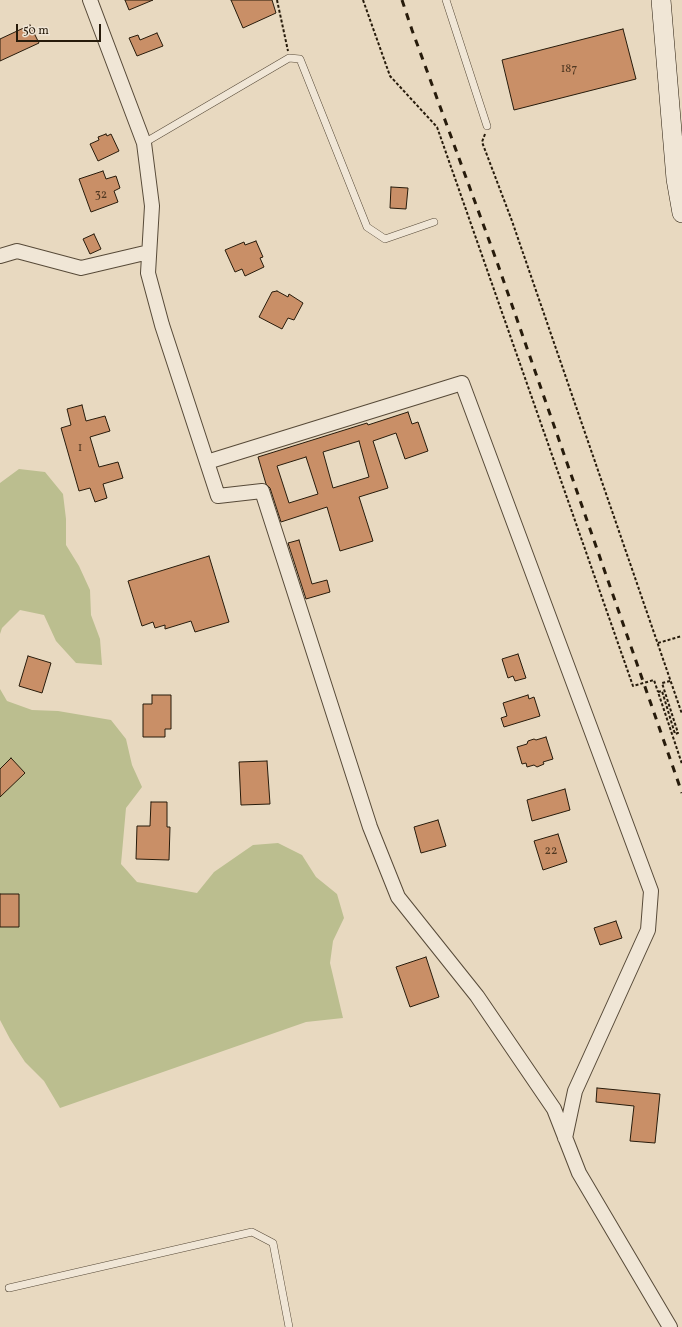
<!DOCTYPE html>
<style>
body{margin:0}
#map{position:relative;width:682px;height:1327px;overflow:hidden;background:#e8d9c0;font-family:Vollkorn,serif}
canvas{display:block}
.scale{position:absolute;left:16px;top:24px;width:85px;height:18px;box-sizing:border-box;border:2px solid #271b0b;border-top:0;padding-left:5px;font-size:12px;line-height:14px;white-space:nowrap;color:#271b0b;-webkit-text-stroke:3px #f0e6d6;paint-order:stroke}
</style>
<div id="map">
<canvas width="682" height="1327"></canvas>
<div class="scale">50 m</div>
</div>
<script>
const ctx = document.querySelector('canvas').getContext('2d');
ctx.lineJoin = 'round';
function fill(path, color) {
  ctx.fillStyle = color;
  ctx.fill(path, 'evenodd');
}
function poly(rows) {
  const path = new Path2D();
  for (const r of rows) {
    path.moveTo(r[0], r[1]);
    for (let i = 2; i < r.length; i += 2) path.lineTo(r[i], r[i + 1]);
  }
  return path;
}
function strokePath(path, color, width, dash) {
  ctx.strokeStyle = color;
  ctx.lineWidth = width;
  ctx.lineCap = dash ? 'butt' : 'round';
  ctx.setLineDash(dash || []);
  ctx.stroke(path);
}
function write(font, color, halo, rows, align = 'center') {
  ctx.font = font + ' Vollkorn,serif';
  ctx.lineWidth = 3;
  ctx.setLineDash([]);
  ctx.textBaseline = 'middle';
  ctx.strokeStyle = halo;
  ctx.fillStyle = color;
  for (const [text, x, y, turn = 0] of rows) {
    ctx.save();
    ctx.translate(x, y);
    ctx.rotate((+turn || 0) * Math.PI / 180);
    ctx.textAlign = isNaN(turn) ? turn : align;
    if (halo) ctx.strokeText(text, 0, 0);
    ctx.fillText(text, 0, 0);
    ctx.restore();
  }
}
fill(poly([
 [19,469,45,472,63,494,66,519,66,545,79,566,90,590,91,615,100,639,102,665,76,663,56,641,44,615,20,610,2,628,0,634,0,483],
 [0,689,7,701,32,710,58,711,111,720,126,739,132,765,142,787,126,808,121,864,137,882,197,893,214,872,253,845,278,843,302,855,316,877,337,894,344,918,333,941,330,963,343,1018,306,1022,60,1108,44,1081,25,1062,10,1039,0,1020]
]), '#bbbe8f');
const building = poly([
 [125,0,153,0,129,10,125,0],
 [231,0,272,0,276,13,243,28,231,0],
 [30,25,39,43,0,61,0,39,30,25],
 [623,29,636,79,514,110,502,60,623,29],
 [157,33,163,46,137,56,129,38,138,35,140,40,157,33],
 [106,134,107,136,111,134,119,151,98,161,90,144,99,140,98,137,106,134],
 [103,171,106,179,116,176,120,188,114,191,118,202,91,212,79,179,103,171],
 [391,187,408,188,406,209,390,208,391,187],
 [94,234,101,249,90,254,83,239,94,234],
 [256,241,263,257,260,258,264,267,245,276,242,269,235,272,225,250,244,242,245,245,256,241],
 [277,291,288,297,289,294,303,303,294,320,288,318,282,329,259,317,272,292,277,291],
 [82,405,86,421,105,416,110,431,90,437,99,467,118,462,123,478,103,484,107,498,95,502,90,488,79,491,61,428,71,425,67,409,82,405],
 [408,412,412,424,418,422,428,451,405,459,396,433,373,441,388,488,359,497,373,541,340,551,327,507,281,522,270,488,266,484,258,457,367,423,368,425,408,412],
 [359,441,369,477,333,488,323,452,359,441],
 [306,457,318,494,289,503,277,466,306,457],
 [299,540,312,584,327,580,330,592,306,599,288,543,299,540],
 [209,556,229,622,195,632,191,621,165,629,165,625,155,628,153,622,142,626,128,581,209,556],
 [518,654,526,678,515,681,513,676,508,678,502,659,518,654],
 [28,656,51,663,42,693,19,686,28,656],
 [152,695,171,695,171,729,165,729,165,737,143,737,143,704,152,704,152,695],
 [528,695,529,699,534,697,540,716,504,727,501,718,507,716,503,703,528,695],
 [546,737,553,759,543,762,544,764,537,767,534,765,527,767,526,763,522,764,517,747,527,744,528,741,534,739,536,740,546,737],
 [11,758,25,773,0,797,0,769,11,758],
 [267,761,270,804,241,805,239,762,267,761],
 [565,789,570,810,532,821,527,800,565,789],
 [151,802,167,802,167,827,170,827,169,860,136,859,137,826,150,826,151,802],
 [438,820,446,846,421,853,414,827,438,820],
 [558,834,567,862,543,870,534,841,558,834],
 [0,894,19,894,19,927,0,927,0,894],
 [616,921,622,938,600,945,594,928,616,921],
 [426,957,439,997,410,1007,396,967,426,957],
 [597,1088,660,1094,655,1143,630,1141,634,1106,596,1102,597,1088]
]);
fill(building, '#c98f67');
strokePath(building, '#271b0b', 1);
const service = poly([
 [446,0,487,126],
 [144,143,289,58,300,59,367,227,385,239,434,222],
 [9,1288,252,1232,273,1243,289,1327]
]);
const minor = poly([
 [90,0,144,143,152,206,148,273,162,325,218,496,262,491,370,827,398,897,477,996,554,1109,579,1173,670,1327],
 [0,256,17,251,81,268,149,252],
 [207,462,462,383,651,891,648,930,575,1091,565,1138]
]);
const secondary = poly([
 [661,0,676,179,682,213]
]);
strokePath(service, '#574a38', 8);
strokePath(minor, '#574a38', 16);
strokePath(secondary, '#271b0b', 20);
strokePath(poly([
 [277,0,288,51],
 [363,0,390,76,437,127,633,686,654,680,658,692],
 [485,134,482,142,512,221,682,714],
 [658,643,682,636],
 [670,681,662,683,678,733,675,734,662,691,658,692,682,764]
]), '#271b0b', 2, [3, 2]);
strokePath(service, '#f0e6d6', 7);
strokePath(minor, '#f0e6d6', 14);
strokePath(secondary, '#f0e6d6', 19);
strokePath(poly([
 [402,0,412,30,497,262,682,793]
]), '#271b0b', 3, [7, 7]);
write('12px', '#503822', null, [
 ["187",569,70],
 ["32",101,196],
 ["1",80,449],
 ["22",551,852]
]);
</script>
